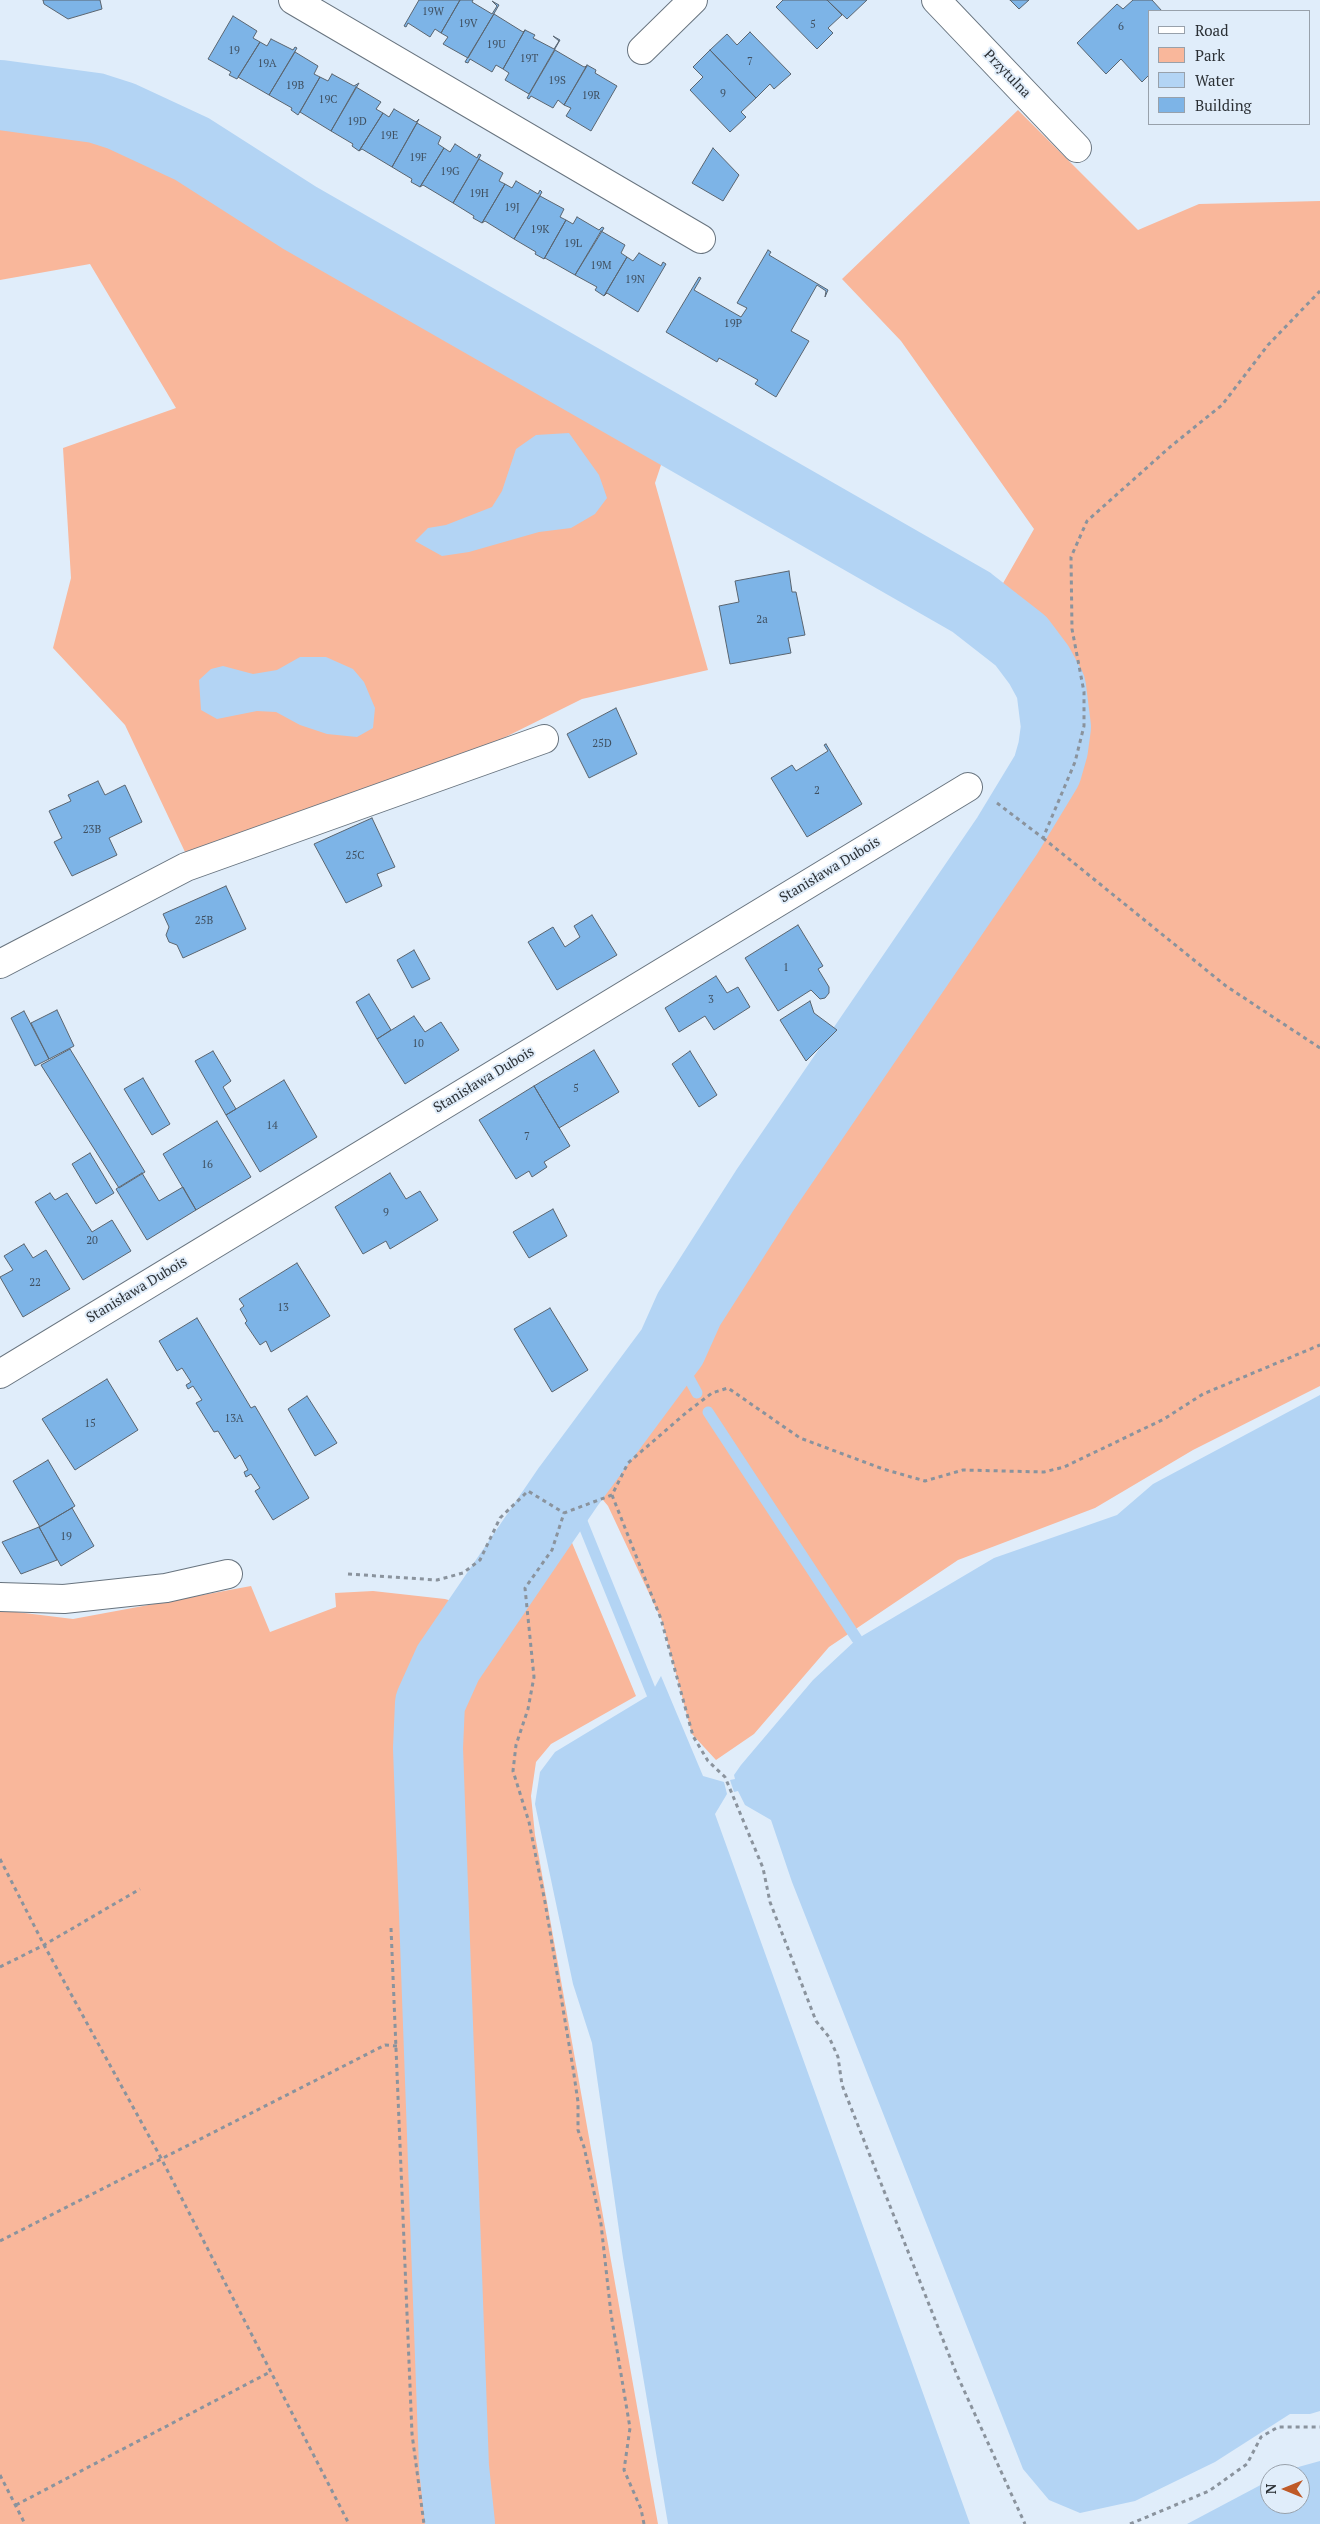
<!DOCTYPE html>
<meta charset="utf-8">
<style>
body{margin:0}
#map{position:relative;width:1320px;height:2524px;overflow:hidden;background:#e0edfa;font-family:"PT Serif",serif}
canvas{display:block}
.legend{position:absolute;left:1148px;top:10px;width:162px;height:115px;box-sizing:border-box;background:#e0edfa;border:1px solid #98a1ab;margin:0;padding:6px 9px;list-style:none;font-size:15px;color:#2b3035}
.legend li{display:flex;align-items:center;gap:10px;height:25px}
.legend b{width:25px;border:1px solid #98a1ab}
.north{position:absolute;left:1260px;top:2464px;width:50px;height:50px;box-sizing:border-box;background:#e0edfa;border:1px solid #98a1ab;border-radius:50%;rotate:270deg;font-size:14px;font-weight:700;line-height:20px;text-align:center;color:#2b3035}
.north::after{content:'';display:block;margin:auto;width:18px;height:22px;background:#bf5a28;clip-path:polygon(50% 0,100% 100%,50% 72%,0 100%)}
</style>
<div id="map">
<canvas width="1320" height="2524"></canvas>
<ul class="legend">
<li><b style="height:6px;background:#fff"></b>Road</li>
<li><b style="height:14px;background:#f9b79b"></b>Park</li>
<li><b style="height:14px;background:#b3d4f4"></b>Water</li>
<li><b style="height:14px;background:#7db4e7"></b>Building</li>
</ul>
<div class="north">N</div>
</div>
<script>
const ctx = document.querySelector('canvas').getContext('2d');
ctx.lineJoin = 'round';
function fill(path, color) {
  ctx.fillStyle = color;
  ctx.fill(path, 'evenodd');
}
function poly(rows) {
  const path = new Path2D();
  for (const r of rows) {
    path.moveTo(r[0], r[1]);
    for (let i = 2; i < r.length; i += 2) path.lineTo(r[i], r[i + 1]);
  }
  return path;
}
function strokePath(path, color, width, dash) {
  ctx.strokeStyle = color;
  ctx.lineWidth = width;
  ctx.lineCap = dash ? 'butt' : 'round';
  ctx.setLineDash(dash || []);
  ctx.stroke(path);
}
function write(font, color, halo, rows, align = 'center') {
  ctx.font = font + ' "PT Serif",serif';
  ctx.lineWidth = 4;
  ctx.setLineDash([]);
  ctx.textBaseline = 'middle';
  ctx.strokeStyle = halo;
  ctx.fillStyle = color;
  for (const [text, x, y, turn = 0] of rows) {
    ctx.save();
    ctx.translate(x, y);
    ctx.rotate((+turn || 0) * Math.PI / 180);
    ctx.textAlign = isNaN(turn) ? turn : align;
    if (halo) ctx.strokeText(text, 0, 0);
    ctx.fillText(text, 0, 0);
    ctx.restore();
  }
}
fill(poly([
 [0,108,63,121,139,146,531,371,664,456,655,483,708,670,582,699,445,767,185,852,125,725,53,648,71,578,63,448,176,408,90,264,0,280],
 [1018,110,1138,230,1199,204,1320,201,1320,1386,1193,1450,1095,1508,958,1560,829,1647,754,1734,716,1760,692,1734,662,1621,608,1506,589,1483,935,991,1044,813,1066,760,1069,702,1060,668,1019,621,1009,614,1002,585,1034,529,901,341,842,279],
 [570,1538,636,1696,551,1744,536,1762,531,1796,535,1835,658,2524,474,2524,469,2514,443,1789,445,1718,477,1638,535,1556],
 [251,1586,270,1632,336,1607,335,1593,373,1591,445,1599,462,1604,421,1679,410,1717,417,1828,448,2524,0,2524,0,1610,73,1619]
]), '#f9b79b');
fill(poly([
 [569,433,599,475,607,498,595,514,571,528,539,532,469,552,442,556,415,541,428,528,446,525,492,507,502,491,516,449,536,435],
 [300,657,326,657,353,669,364,682,375,708,373,728,357,737,327,734,300,725,276,712,257,711,217,719,201,710,199,680,211,669,223,666,253,674,277,670],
 [1320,1395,1320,2411,1310,2414,1290,2414,1215,2462,1135,2501,1080,2513,1049,2500,1023,2469,792,1882,771,1820,745,1805,738,1791,734,1792,730,1780,735,1779,734,1775,741,1765,813,1680,857,1639,994,1558,1117,1515,1153,1484],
 [661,1676,703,1776,724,1782,727,1794,715,1814,970,2524,668,2524,623,2258,592,2043,573,1984,535,1804,540,1772,555,1752,651,1694],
 [1320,2461,1320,2524,1187,2524,1270,2480,1270,2504,1300,2504,1300,2474,1282,2474,1291,2469]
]), '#b3d4f4');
strokePath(poly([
 [672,1347,697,1393],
 [708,1412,857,1639],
 [568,1487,652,1694]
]), '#b3d4f4', 11);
strokePath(poly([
 [0,95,96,108,121,116,192,149,300,218,971,602,1021,641,1039,665,1051,687,1056,727,1053,749,1047,770,1007,836,765,1190,689,1309,672,1347,568,1487,448,1663,430,1703,428,1748,454,2467,460,2524]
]), '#b3d4f4', 70);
const building = poly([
 [43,0,100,0,102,9,68,19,44,4,43,0],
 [419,0,460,0,441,33,435,29,430,37,408,23,406,27,404,26,419,0],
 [460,0,473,0,472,2,492,14,497,6,492,1,499,5,468,58,443,44,448,37,441,33,460,0],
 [783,0,827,0,842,15,828,28,833,33,817,49,776,7,783,0],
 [827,0,867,0,847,19,827,0],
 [1010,0,1029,0,1019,9,1010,0],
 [1133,0,1152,0,1162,11,1149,11,1149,75,1142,82,1121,59,1106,74,1077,43,1117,4,1123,9,1133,0],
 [494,14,523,32,525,30,503,69,496,65,492,72,470,59,468,63,465,62,494,14],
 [233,16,257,31,253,38,260,42,237,79,229,75,231,72,208,59,233,16],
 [525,30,535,35,533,38,554,49,559,41,553,36,560,40,529,94,505,80,509,73,503,69,525,30],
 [750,32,791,74,774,89,770,84,756,98,710,50,727,34,737,45,750,32],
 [271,39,293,50,295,47,297,48,269,95,238,77,260,42,267,46,271,39],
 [555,50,584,67,587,66,564,105,558,100,553,108,531,96,529,99,527,98,555,50],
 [710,50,756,98,741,112,746,117,730,132,690,90,703,77,693,67,710,50],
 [295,52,318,66,314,74,320,77,298,115,291,110,292,108,269,95,295,52],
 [587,65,596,70,595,73,617,86,591,131,566,116,571,108,564,105,587,65],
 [332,74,354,86,359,83,331,131,300,112,320,77,328,81,332,74],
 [356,87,381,102,376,109,383,113,359,151,352,146,353,144,331,131,356,87],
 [394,109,416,122,419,119,392,167,362,149,359,151,383,113,389,117,394,109],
 [417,123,441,137,438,144,444,148,420,187,411,182,412,179,392,167,417,123],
 [455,144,477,158,479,154,481,155,453,203,423,185,420,187,444,148,450,152,455,144],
 [713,148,739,175,723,201,692,183,713,148],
 [479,159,503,173,499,181,505,184,482,223,473,218,474,216,453,203,479,159],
 [516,181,538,194,540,190,542,192,514,239,485,221,482,223,505,184,512,188,516,181],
 [540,196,564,209,560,217,566,220,544,259,535,254,536,252,514,239,540,196],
 [577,217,599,230,602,227,604,228,575,275,545,258,544,259,566,220,573,224,577,217],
 [601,231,625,245,621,253,627,257,604,296,595,290,597,287,575,275,601,231],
 [768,250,771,252,769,255,828,290,825,297,826,291,817,285,791,331,809,341,776,397,755,384,758,380,719,358,717,362,666,332,699,277,701,278,694,290,741,317,747,308,737,303,768,250],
 [639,253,661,266,663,262,666,264,638,312,607,293,604,296,627,257,633,261,639,253],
 [789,571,792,592,796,592,805,635,788,638,791,653,730,664,719,606,739,602,735,581,789,571],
 [616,708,637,754,589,778,567,734,616,708],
 [826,744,862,804,807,837,771,778,792,765,796,771,828,751,824,745,826,744],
 [98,781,105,795,125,785,142,822,109,838,117,855,72,876,54,842,62,838,49,811,71,801,68,795,98,781],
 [372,818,395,867,377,874,382,886,346,903,314,844,372,818],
 [226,886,246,929,183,958,177,945,169,942,166,935,169,927,163,914,226,886],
 [592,915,617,955,557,990,528,942,553,927,565,947,580,937,574,926,592,915],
 [798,925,823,966,818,969,829,987,829,993,825,998,820,999,811,990,778,1011,745,958,798,925],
 [414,950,430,979,412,988,397,960,414,950],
 [716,976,727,993,738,987,750,1007,714,1030,705,1016,679,1032,665,1008,716,976],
 [369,994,391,1030,377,1039,356,1002,369,994],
 [810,1001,814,1013,837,1030,806,1061,780,1020,810,1001],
 [57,1010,74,1046,49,1059,31,1023,57,1010],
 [24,1011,49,1059,35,1066,11,1018,24,1011],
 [414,1016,425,1032,441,1022,459,1050,405,1084,377,1039,414,1016],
 [70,1049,145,1172,119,1188,41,1065,70,1049],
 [594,1050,619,1092,559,1128,534,1086,594,1050],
 [213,1051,231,1081,223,1087,236,1109,226,1115,195,1061,213,1051],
 [690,1051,717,1095,699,1107,672,1064,690,1051],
 [143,1078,170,1124,152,1135,124,1089,143,1078],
 [284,1080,317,1137,260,1172,226,1115,284,1080],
 [534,1086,570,1146,544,1162,547,1167,532,1177,529,1171,516,1179,479,1120,534,1086],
 [217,1121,251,1177,196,1210,163,1154,217,1121],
 [90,1153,114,1193,96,1204,72,1164,90,1153],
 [142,1173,159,1201,183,1187,196,1210,147,1240,116,1189,142,1173],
 [390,1173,406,1199,420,1191,438,1220,390,1249,386,1241,363,1254,335,1207,390,1173],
 [50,1193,55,1200,67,1193,92,1232,112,1220,131,1251,83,1280,35,1202,50,1193],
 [553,1209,567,1236,529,1258,513,1232,553,1209],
 [24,1244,33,1258,46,1250,70,1289,23,1317,0,1277,13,1270,4,1256,24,1244],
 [297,1263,330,1316,271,1352,266,1341,260,1345,245,1323,247,1321,240,1309,244,1306,239,1299,297,1263],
 [550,1308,588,1370,552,1392,514,1329,550,1308],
 [197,1318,251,1408,255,1406,309,1498,273,1520,255,1491,260,1488,251,1474,246,1477,244,1472,248,1470,240,1455,235,1459,218,1431,214,1432,196,1403,202,1400,193,1386,188,1389,186,1385,191,1382,182,1368,177,1371,159,1341,197,1318],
 [107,1379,138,1430,75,1470,42,1419,107,1379],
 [307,1396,337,1443,315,1456,288,1409,307,1396],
 [48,1460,75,1506,40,1527,13,1481,48,1460],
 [72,1508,94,1546,61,1566,39,1527,72,1508],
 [39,1527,57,1560,21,1574,2,1542,39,1527]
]);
fill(building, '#7db4e7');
strokePath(building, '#5a6570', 1);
const minor = poly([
 [293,0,701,239],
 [936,0,1077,148],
 [642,50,693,0],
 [0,964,186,867,544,739],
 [0,1374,968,787],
 [0,1597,64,1599,166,1588,228,1574]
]);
strokePath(minor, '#68747f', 30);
strokePath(poly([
 [997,803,1043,838,1075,762,1084,726,1084,692,1072,629,1071,557,1087,521,1170,447,1222,405,1268,345,1320,291],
 [1043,838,1226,986,1320,1048],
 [612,1495,661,1619,693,1736,708,1761,725,1777,763,1868,770,1902,816,2021,829,2037,838,2057,842,2085,957,2375,1025,2524],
 [348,1574,437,1580,463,1573,480,1560,500,1518,528,1491,564,1513],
 [0,1859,44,1945,161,2158,349,2524],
 [391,1928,412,2434,424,2524],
 [0,1967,44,1945,140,1889],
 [0,2241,385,2045,397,2046],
 [0,2475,25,2524],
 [16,2505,270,2372],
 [644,2524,641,2509,624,2470,630,2428,611,2314,601,2224,584,2147,578,2130,578,2102,573,2068,545,1902,529,1822,513,1771,516,1745,528,1709,534,1677,525,1588,552,1550,564,1513,612,1495,628,1463,687,1412,712,1393,728,1388,800,1438,883,1469,925,1481,963,1470,1044,1472,1064,1467,1164,1419,1203,1394,1320,1345],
 [1130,2524,1209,2491,1247,2464,1261,2437,1278,2427,1320,2427]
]), '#8a939d', 3, [4, 4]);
strokePath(minor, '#fff', 28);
write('11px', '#405162', null, [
 ["19W",433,12],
 ["19V",468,24],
 ["5",813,25],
 ["6",1121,27],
 ["19U",496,45],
 ["19",234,51],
 ["19T",529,59],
 ["7",750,62],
 ["19A",267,64],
 ["19S",557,81],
 ["19B",295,86],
 ["9",723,94],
 ["19R",591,96],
 ["19C",328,100],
 ["19D",357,122],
 ["19E",389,136],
 ["19F",418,158],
 ["19G",450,172],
 ["19H",479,194],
 ["19J",512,208],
 ["19K",540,230],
 ["19L",573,244],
 ["19M",601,266],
 ["19N",635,280],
 ["19P",733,324],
 ["2a",762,620],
 ["25D",602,744],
 ["2",817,791],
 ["23B",92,830],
 ["25C",355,856],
 ["25B",204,921],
 ["1",786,968],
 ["3",711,1000],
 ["10",418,1044],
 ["5",576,1089],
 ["14",272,1126],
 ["7",527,1137],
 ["16",207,1165],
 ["9",386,1213],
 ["20",92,1241],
 ["22",35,1283],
 ["13",283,1308],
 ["13A",234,1419],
 ["15",90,1424],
 ["19",66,1537]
]);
write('14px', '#2b3035', '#e0edfa', [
 ["Przytulna",1007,74,46],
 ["Stanisława Dubois",830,870,-31],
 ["Stanisława Dubois",484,1080,-31],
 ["Stanisława Dubois",137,1290,-31]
]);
</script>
